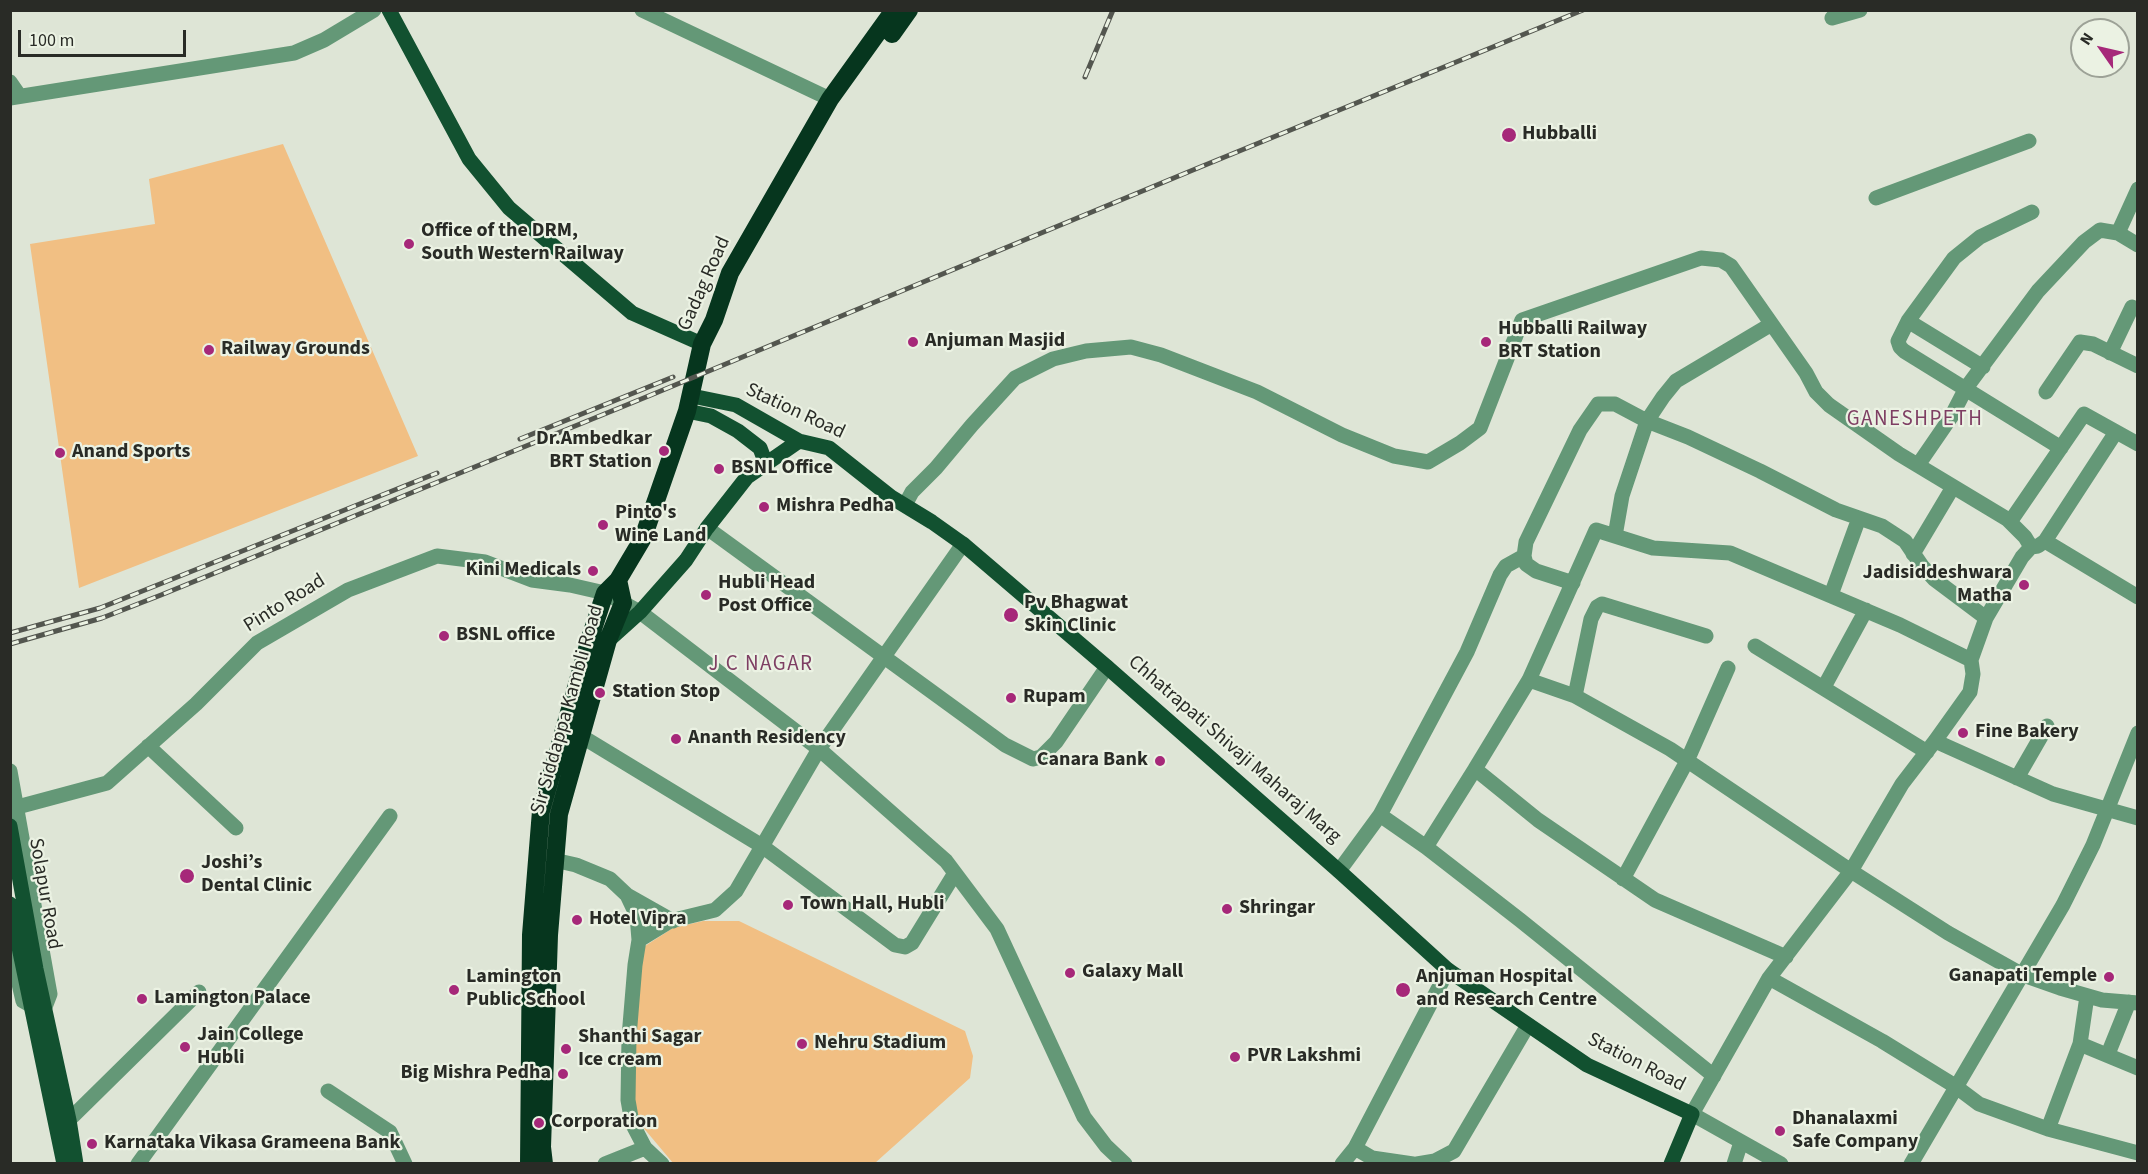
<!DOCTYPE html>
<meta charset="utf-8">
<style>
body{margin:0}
#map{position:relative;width:2148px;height:1174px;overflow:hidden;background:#dee5d6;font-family:"Source Sans 3",sans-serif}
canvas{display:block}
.frame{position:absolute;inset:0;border:12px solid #292b26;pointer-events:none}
.north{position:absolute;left:2070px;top:18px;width:60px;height:60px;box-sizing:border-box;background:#ebf2e3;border:2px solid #9da297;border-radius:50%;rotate:304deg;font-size:16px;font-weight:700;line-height:24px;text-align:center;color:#292b26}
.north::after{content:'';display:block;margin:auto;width:21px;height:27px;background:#a62879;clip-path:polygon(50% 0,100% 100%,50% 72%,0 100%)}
.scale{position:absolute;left:18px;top:30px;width:168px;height:27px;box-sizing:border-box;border:3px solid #292b26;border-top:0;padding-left:8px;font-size:18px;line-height:21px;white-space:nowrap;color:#292b26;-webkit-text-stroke:4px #ebf2e3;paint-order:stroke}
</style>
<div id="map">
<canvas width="2148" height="1174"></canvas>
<div class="frame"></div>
<div class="north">N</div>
<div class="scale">100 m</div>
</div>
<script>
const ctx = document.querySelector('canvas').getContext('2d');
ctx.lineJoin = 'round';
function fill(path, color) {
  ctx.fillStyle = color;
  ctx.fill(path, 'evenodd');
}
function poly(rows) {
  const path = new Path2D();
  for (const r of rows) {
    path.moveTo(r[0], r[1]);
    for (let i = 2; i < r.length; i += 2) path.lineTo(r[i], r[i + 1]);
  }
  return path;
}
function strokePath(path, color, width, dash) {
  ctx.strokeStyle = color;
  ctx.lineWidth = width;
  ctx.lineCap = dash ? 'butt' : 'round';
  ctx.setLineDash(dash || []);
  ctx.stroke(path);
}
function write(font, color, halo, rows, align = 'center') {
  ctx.font = font + ' "Source Sans 3",sans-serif';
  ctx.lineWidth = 4.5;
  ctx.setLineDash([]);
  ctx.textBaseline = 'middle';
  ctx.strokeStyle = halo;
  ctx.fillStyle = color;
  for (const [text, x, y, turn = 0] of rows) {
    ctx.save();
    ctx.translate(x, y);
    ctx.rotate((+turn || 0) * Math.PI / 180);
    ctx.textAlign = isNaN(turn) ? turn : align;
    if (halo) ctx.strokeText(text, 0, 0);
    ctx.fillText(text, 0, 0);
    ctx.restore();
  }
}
fill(poly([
 [283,144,418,456,79,588,30,244,155,224,149,179],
 [703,921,739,921,965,1031,973,1056,970,1078,875,1163,673,1163,636,1119,631,1102,637,975,645,946,673,928]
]), '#f1bf83');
strokePath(poly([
 [642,10,830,99],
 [1832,18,1860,10],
 [10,82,19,95],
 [10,98,294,53,324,40,374,10],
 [1876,198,2029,141],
 [2032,212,1980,237,1954,258,1908,321,1898,341,1900,347,1904,351,2061,448],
 [2118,233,2138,189],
 [1908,321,1983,367],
 [2110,353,2132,307],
 [2046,392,2080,342,2093,344,2138,366],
 [1918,465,1951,417,1966,388,2038,291,2084,242,2100,230,2118,233,2138,245],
 [905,505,912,492,936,468,972,425,1015,378,1053,359,1086,351,1131,347,1161,355,1257,392,1342,435,1394,456,1428,462,1460,443,1480,428,1522,320,1701,258,1721,260,1731,266,1806,373,1816,392,1829,405,1899,454,2007,519,2025,537,2031,547,2022,557,1986,618,1971,660,1973,674,1970,692,1935,741,1902,784,1851,871,1769,978,1692,1114,1781,1164],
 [2010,522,2084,414,2138,444],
 [707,528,1005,745,1033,759,1041,757,1056,742,1107,667],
 [1615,536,1622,496,1647,421,1663,397,1676,381,1770,325],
 [2045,541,2138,597],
 [2031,547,2038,546,2045,541,2116,432],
 [1913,554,1953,487],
 [1573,583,1536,571,1526,564,1524,556,1526,542,1580,430,1598,404,1615,404,1647,421,1688,437,1760,471,1836,510,1882,526,1905,541,1922,566,1934,579,1986,618],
 [1831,595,1859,518],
 [1755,646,1927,752],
 [1529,680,1575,696,1670,749,1851,871,1948,933,2023,975,2060,988,2102,1000,2138,1003],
 [1824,687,1866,610],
 [1575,696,1591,619,1597,607,1602,604,1706,636],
 [581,736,762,846,895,945,905,947,912,943,955,873],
 [1935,741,2053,794,2138,818],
 [148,746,236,828],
 [10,771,50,994,45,1007],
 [2017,778,2047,726],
 [10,809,107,783,196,704,257,643,348,590,437,556,485,562,532,580,570,585,605,593,640,612,819,749,946,861,997,929,1084,1117,1106,1146,1125,1164],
 [1380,815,1426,847,1520,920,1714,1076],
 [1426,847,1475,769],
 [554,860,576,865,610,879,627,895,637,916,639,940],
 [1339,871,1380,815,1467,652,1500,575,1506,566,1524,556],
 [1623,879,1687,761,1728,668],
 [627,895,673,921],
 [10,945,23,1001,32,1006],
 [1786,957,1655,900,1538,820,1475,769,1529,680,1596,530,1653,548,1730,553,1900,625,1971,660],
 [1769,978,1882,1041,1955,1086,1979,1104,2048,1129,2138,1153],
 [2080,1044,2138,1068],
 [2108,1054,2129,1002],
 [328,1091,390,1132,405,1164],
 [69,1120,199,992],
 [2048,1129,2080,1044,2087,996],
 [1355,1148,1372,1158,1413,1164],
 [138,1164,390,816],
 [605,1164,645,1148],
 [662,1164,645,1148,632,1123,628,1100,629,1037,635,965,639,940,670,921,715,910,736,891,819,749,963,544],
 [1342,1164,1355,1148,1448,970],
 [1417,1164,1435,1161,1454,1151,1528,1025],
 [1734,1164,1741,1142],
 [1911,1164,2063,905,2093,845,2138,733]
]), '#649877', 15);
strokePath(poly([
 [389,10,469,159,509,208,632,313,702,344],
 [692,396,736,405,799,441,829,448,891,497,932,522,963,544,1107,667,1339,871,1448,970,1587,1065,1692,1114,1671,1164],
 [687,411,711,416,738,431,760,448,763,456,763,467],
 [610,639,640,612,686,560,707,528,747,477,799,441],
 [10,826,36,969,69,1120,76,1164],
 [10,904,64,1164]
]), '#125130', 15);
strokePath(poly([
 [892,34,909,10],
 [529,1164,531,935,541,811,591,635,605,593,618,580,643,538,687,411,702,344,714,320,730,273,830,99,894,10],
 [544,1164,542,1147,549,935,559,814,608,640,623,603,618,580]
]), '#06361e', 18);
const rail = poly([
 [1085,77,1113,10],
 [520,439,673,377],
 [10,633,100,608,437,473],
 [10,644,102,618,161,595,651,395,1193,170,1583,10]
]);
strokePath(rail, '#53564f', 5);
strokePath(rail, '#ebf2e3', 3, [9]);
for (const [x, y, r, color] of [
 [1509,135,8,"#a62879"],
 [409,244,6,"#a62879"],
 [913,342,6,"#a62879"],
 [1486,342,6,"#a62879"],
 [209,350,6,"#a62879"],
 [664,451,6,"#a62879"],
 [60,453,6,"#a62879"],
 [719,469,6,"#a62879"],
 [764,507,6,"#a62879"],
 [603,525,6,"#a62879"],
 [593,571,6,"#a62879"],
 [2024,585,6,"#a62879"],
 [706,595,6,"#a62879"],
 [1011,615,8,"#a62879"],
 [444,636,6,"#a62879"],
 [600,693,6,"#a62879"],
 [1011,698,6,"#a62879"],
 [1963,733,6,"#a62879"],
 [676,739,6,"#a62879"],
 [1160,761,6,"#a62879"],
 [187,876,8,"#a62879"],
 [788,905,6,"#a62879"],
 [1227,909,6,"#a62879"],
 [577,920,6,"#a62879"],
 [1070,973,6,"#a62879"],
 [2109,977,6,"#a62879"],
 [454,990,6,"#a62879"],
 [1403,990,8,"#a62879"],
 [142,999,6,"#a62879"],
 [802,1044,6,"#a62879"],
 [185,1047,6,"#a62879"],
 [566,1049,6,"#a62879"],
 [1235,1057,6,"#a62879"],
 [563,1074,6,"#a62879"],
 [539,1123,6,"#a62879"],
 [1780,1131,6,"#a62879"],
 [92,1144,6,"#a62879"]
]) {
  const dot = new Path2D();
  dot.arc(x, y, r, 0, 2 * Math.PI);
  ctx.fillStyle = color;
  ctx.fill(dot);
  strokePath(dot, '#ebf2e3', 2);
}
write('bold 20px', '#292b26', '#ebf2e3', [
 ["Hubballi",1522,135],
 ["Office of the DRM,",421,232],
 ["South Western Railway",421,255],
 ["Hubballi Railway",1498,330],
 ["BRT Station",1498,353],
 ["Anjuman Masjid",925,342],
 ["Railway Grounds",221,350],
 ["Dr.Ambedkar",652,440,"right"],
 ["BRT Station",652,463,"right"],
 ["Anand Sports",72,453],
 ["BSNL Office",731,469],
 ["Mishra Pedha",776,507],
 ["Pinto's",615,514],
 ["Wine Land",615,537],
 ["Kini Medicals",581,571,"right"],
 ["Jadisiddeshwara",2012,574,"right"],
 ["Matha",2012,597,"right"],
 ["Hubli Head",718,584],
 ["Post Office",718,607],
 ["Pv Bhagwat",1024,604],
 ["Skin Clinic",1024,627],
 ["BSNL office",456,636],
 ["Station Stop",612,693],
 ["Rupam",1023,698],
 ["Fine Bakery",1975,733],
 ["Ananth Residency",688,739],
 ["Canara Bank",1148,761,"right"],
 ["Joshi’s",201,864],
 ["Dental Clinic",201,887],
 ["Town Hall, Hubli",800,905],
 ["Shringar",1239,909],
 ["Hotel Vipra",589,920],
 ["Galaxy Mall",1082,973],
 ["Ganapati Temple",2097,977,"right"],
 ["Lamington",466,978],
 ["Public School",466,1001],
 ["Anjuman Hospital",1416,978],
 ["and Research Centre",1416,1001],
 ["Lamington Palace",154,999],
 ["Jain College",197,1036],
 ["Hubli",197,1059],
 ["Shanthi Sagar",578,1038],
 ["Ice cream",578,1061],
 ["Nehru Stadium",814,1044],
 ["PVR Lakshmi",1247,1057],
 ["Big Mishra Pedha",551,1074,"right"],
 ["Dhanalaxmi",1792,1120],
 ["Safe Company",1792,1143],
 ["Corporation",551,1123],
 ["Karnataka Vikasa Grameena Bank",104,1144]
], 'left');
write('20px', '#292b26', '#ebf2e3', [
 ["Gadag Road",705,284,-66],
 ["Station Road",795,412,25],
 ["Pinto Road",285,604,-32],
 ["Sir Siddappa Kambli Road",568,710,-74],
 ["Chhatrapati Shivaji Maharaj Marg",1234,750,41],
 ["Solapur Road",44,894,80],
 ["Station Road",1636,1063,27]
]);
ctx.letterSpacing = '1.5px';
write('21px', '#7e3e63', '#ebf2e3', [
 ["GANESHPETH",1915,420],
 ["J C NAGAR",761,665]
]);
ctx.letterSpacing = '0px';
</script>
